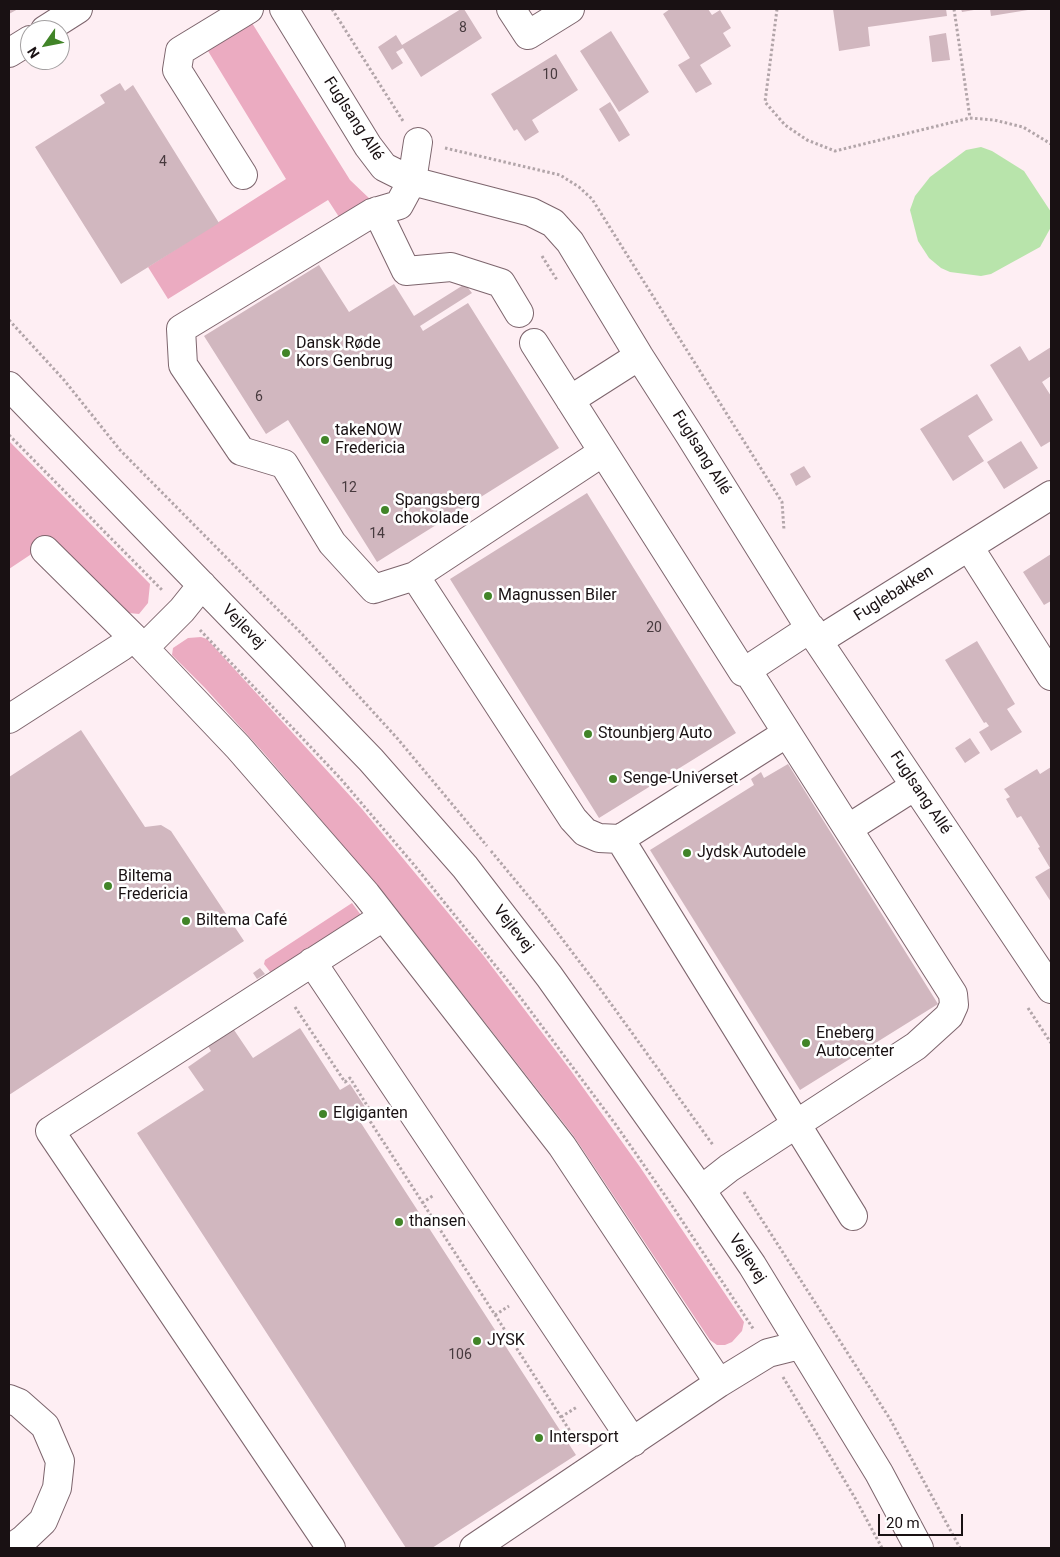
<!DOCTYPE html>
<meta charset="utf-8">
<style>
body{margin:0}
#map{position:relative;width:1060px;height:1557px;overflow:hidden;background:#feeef3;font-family:Roboto,sans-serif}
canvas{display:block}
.frame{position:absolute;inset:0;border:10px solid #191113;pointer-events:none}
.north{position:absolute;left:20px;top:20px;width:50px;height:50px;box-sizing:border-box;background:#fff;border:1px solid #a3a0a1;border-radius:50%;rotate:237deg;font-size:14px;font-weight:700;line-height:20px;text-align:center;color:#191113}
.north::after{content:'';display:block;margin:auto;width:18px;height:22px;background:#418428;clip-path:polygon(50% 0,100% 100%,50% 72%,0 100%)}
.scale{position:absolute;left:878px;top:1514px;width:85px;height:22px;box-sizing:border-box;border:2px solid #191113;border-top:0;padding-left:6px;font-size:15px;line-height:18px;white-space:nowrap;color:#191113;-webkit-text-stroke:4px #fff;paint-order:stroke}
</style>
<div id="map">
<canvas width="1060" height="1557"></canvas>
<div class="frame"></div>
<div class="north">N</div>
<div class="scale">20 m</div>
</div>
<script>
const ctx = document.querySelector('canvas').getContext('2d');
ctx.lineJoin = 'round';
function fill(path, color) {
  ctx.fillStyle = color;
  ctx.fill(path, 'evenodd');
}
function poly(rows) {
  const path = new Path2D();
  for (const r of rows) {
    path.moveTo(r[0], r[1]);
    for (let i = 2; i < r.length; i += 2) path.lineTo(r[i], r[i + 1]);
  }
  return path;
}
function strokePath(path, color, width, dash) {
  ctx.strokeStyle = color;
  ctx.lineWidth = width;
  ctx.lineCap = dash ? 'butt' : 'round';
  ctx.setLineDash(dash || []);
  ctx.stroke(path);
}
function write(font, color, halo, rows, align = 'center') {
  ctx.font = font + ' Roboto,sans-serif';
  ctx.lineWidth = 5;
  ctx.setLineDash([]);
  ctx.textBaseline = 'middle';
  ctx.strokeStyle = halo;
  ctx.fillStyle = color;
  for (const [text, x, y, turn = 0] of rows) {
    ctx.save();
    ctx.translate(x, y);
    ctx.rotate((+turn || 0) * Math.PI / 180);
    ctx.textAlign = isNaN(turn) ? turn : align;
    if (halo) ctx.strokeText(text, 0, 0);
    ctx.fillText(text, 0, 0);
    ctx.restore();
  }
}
fill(poly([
 [252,23,350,180,371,200,341,220,328,200,168,299,148,267,286,179,208,51],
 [9,441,150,584,148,603,139,614,129,613,54,539,9,569],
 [201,637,207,639,362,809,483,955,569,1068,640,1167,744,1322,742,1331,732,1342,725,1345,717,1345,710,1340,573,1135,387,897,263,752,205,688,172,655,173,648,188,638],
 [352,903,361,915,271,973,264,964,265,960]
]), '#ebabc1');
fill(poly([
 [981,147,992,151,1024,171,1051,212,1051,227,1040,247,991,274,981,276,950,272,941,268,929,258,918,241,910,210,915,196,930,177,966,150]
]), '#b8e4ab');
fill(poly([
 [9,9,18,9,9,14],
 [461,9,464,9,482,38,421,77,403,48,396,52,403,63,392,70,378,47,396,35,402,45],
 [670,9,708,9,712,15,720,10,731,28,723,33,731,46,700,65,712,84,696,93,678,65,690,58,663,14],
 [833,9,946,9,947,16,868,27,870,46,839,51],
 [961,9,974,9,974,10,962,12],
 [990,9,1028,9,1028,10,991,16],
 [611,31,649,92,619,112,580,51],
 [946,33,950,60,932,62,929,36],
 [556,54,578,90,532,120,539,132,525,141,517,129,514,131,491,94],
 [120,83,125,91,133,85,219,223,121,284,35,147,105,103,100,95],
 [610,102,630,135,619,142,599,109],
 [319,265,349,312,394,284,414,316,465,284,472,293,420,326,423,331,468,303,559,448,377,562,288,420,266,434,204,336],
 [1020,346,1029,361,1051,347,1051,376,1042,382,1051,396,1051,441,1041,447,990,365],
 [977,394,993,420,968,436,984,461,953,481,920,429],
 [1021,441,1038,468,1004,489,987,462],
 [804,466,811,477,796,486,790,474],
 [587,493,736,733,599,818,450,579],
 [1051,554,1051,601,1044,605,1023,572],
 [977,641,1015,704,1007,709,1022,732,991,751,979,732,989,726,986,722,984,723,945,660],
 [81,730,145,827,161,825,171,831,244,941,9,1095,9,777],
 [970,738,980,753,965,763,955,748],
 [788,764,938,1004,800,1090,650,850,754,785,751,779,761,772,764,778],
 [1051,767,1051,902,1035,877,1050,868,1038,848,1040,847,1021,816,1017,818,1006,799,1010,797,1004,789,1037,769,1040,774],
 [260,968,265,974,257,979,253,973],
 [230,1024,253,1058,300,1028,340,1090,350,1084,369,1113,359,1120,576,1455,432,1548,406,1548,137,1133,204,1090,188,1067,211,1051,205,1041]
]), '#d1b7bf');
const minor = poly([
 [284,9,368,146,384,167,412,181,531,212,553,223,570,242,639,356,689,434,818,641,1051,989],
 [511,9,528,35,570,9],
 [45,30,78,9],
 [9,53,30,40],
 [418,142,412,181,399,205,372,213,181,329,183,365,241,451,284,464,332,543,374,589,415,576,603,452],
 [243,175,177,70,180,51,249,9],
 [377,211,406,271,451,267,501,283,519,313],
 [534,343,743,672,747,670,953,994,954,1005,949,1016,916,1046,729,1168,701,1190],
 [9,386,371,760,465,867,549,976,701,1190,752,1265,879,1473,919,1548],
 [570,400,639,356],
 [969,547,1051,676],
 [45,550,144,648,238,747,366,894,562,1146,719,1383],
 [415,576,573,819,585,832,599,838,620,839,853,1216],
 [818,641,1051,495],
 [144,648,182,610,202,585],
 [747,670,811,628],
 [9,719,121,647,133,637],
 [849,828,915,786],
 [620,839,787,733],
 [312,962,633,1442],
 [9,1399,19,1403,45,1426,60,1461,57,1488,43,1521,24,1539,11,1548],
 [331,1548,50,1131,383,917],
 [474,1548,719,1383,768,1353,800,1345]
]);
strokePath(minor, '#7d656d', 30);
strokePath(poly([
 [332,9,403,121],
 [777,9,765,102,785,125,807,140,835,151,970,118,994,120,1023,127,1051,144],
 [954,9,970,118],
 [445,148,560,175,579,187,592,199,782,502,784,530],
 [542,256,557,280],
 [9,320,64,380,120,450,302,634,397,738,487,846],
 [9,435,163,591],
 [200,630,340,778,415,866,511,985,616,1125,673,1207,754,1330],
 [491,851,544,915,601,990,713,1145],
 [295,1007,345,1082,350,1078,373,1115,368,1118,579,1445],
 [1028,1008,1051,1043],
 [744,1192,890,1419,960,1548],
 [422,1203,434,1195],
 [495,1315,509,1306],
 [783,1377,855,1498,882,1548],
 [561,1417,577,1407]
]), '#b2a5a9', 3, [2.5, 2.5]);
strokePath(minor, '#fff', 28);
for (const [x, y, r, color] of [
 [286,353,5,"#418428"],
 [325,440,5,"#418428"],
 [385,510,5,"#418428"],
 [488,596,5,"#418428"],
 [588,734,5,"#418428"],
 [613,779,5,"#418428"],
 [687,853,5,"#418428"],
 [108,886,5,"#418428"],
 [186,921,5,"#418428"],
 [806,1043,5,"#418428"],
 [323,1114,5,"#418428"],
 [399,1222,5,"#418428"],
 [477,1341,5,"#418428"],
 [539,1438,5,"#418428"]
]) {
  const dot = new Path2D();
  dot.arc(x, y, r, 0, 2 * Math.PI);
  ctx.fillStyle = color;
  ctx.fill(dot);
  strokePath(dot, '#fff', 2);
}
write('14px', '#473a3e', null, [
 ["8",463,28],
 ["10",550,75],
 ["4",163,162],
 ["6",259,397],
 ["12",349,488],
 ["14",377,534],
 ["20",654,628],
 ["106",460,1355]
]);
write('16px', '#191113', '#fff', [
 ["Fuglsang Allé",353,119,57],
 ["Fuglsang Allé",701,453,58],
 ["Fuglebakken",894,594,-32],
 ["Vejlevej",243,627,46],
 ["Fuglsang Allé",920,793,56],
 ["Vejlevej",513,929,52],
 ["Vejlevej",747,1259,57]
]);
write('16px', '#191113', '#fff', [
 ["Dansk Røde",296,344],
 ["Kors Genbrug",296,362],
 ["takeNOW",335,431],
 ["Fredericia",335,449],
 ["Spangsberg",395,501],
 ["chokolade",395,519],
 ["Magnussen Biler",498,596],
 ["Stounbjerg Auto",598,734],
 ["Senge-Universet",623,779],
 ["Jydsk Autodele",697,853],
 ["Biltema",118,877],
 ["Fredericia",118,895],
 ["Biltema Café",196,921],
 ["Eneberg",816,1034],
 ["Autocenter",816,1052],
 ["Elgiganten",333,1114],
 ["thansen",409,1222],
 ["JYSK",487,1341],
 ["Intersport",549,1438]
], 'left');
</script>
